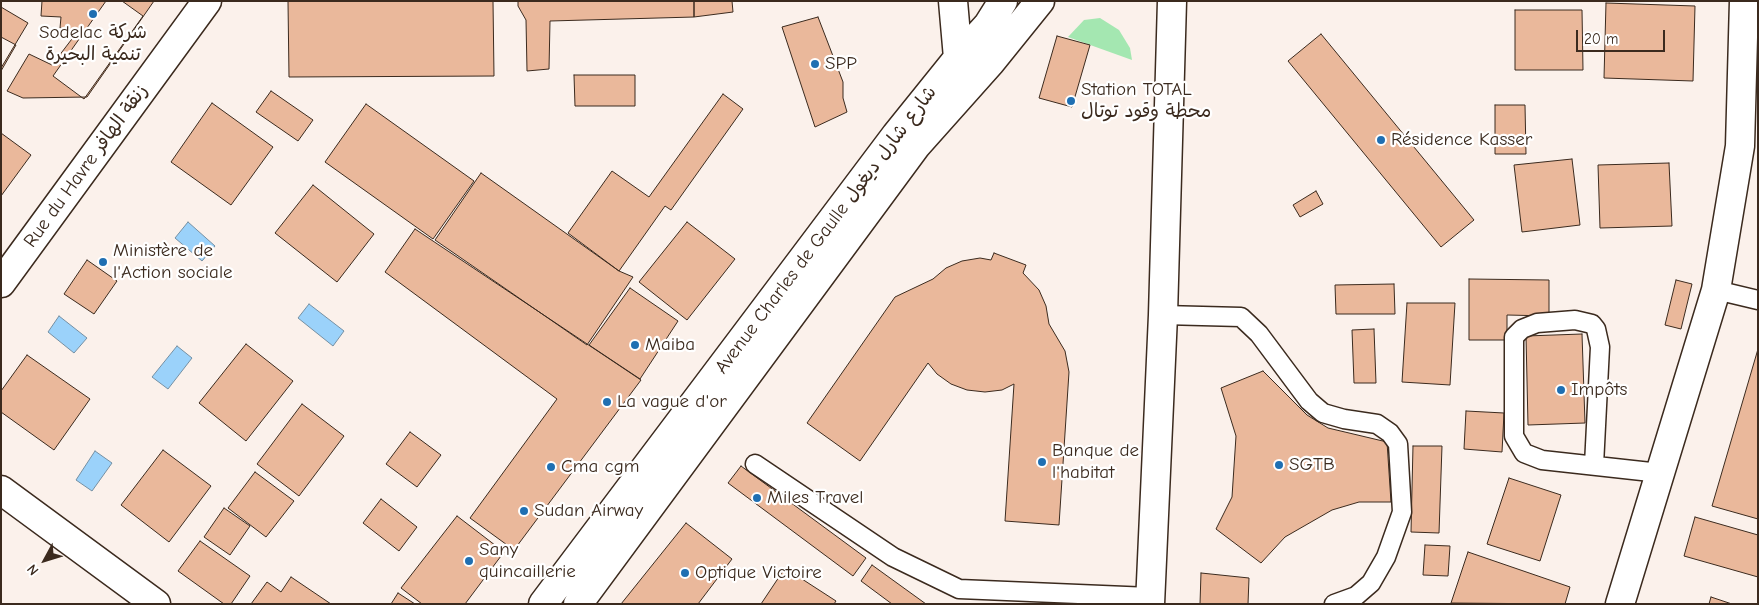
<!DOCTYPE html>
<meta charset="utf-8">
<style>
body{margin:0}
#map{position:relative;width:1759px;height:605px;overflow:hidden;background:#fbf1eb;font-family:"Comic Neue",sans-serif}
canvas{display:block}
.frame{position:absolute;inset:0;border:2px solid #3b2a1e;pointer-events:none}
.north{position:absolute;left:20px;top:535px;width:50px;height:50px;-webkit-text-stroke:4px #fff;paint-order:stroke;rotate:231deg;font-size:14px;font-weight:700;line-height:20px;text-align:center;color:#3b2a1e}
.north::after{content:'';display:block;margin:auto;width:18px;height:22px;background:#3b2a1e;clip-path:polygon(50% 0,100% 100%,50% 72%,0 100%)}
.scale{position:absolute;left:1576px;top:30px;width:89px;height:22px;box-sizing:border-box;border:2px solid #3b2a1e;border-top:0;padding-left:6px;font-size:15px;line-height:18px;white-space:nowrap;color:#3b2a1e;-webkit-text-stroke:4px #fff;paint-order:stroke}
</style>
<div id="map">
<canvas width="1759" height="605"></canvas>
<div class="frame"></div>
<div class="north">N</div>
<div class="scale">20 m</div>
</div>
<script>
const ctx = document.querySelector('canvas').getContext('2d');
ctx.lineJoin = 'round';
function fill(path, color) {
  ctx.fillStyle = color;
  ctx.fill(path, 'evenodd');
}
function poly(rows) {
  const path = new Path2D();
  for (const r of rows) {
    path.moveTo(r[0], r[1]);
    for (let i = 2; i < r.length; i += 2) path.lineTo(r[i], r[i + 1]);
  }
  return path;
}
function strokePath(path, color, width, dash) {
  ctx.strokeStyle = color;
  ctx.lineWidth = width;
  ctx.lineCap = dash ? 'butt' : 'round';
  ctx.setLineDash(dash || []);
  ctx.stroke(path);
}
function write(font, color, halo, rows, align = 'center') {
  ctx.font = font + ' "Comic Neue","Playpen Sans Arabic",sans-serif';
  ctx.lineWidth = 4.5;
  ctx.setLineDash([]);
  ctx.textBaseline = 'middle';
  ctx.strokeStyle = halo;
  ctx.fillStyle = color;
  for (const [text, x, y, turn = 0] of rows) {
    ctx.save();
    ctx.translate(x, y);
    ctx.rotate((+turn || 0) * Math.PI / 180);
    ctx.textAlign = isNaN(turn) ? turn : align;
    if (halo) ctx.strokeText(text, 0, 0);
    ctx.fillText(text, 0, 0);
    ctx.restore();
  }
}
fill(poly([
 [1100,18,1119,30,1130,48,1132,60,1068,37,1084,20]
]), '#a4e7b1');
const water = poly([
 [188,222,215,246,202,261,175,238,188,222],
 [309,304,344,331,333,346,298,318,309,304],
 [59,316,87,338,74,353,48,332,59,316],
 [177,346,192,358,168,389,152,377,177,346],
 [95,451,112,463,92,491,76,480,95,451]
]);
fill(water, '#9bd2fa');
strokePath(water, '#758fa2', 1);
const building = poly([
 [42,1,154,1,87,97,23,98,7,91,29,54,52,65,78,31,60,28,61,17,41,16,42,1],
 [106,1,122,1,143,16,84,99,53,76,106,1],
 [288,1,493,1,494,76,289,77,288,1],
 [518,1,694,1,694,17,550,21,549,69,527,71,526,20,518,6,518,1],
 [694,1,732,1,733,12,694,17,694,1],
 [1606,3,1695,6,1693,81,1604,78,1606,3],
 [1,7,28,23,1,68,1,7],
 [1515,10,1582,10,1583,70,1515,70,1515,10],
 [818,17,843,82,843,98,847,112,815,127,782,27,818,17],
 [1321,34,1474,220,1441,247,1288,61,1321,34],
 [1057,36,1090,45,1072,107,1039,98,1057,36],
 [1,37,16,45,1,71,1,37],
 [574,75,635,75,635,106,575,106,574,75],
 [271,91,313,120,298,141,256,112,271,91],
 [723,94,743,109,671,210,665,206,619,271,568,233,612,171,649,197,723,94],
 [212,103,273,147,231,205,171,162,212,103],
 [366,104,474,181,433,239,325,162,366,104],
 [1495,105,1525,105,1526,154,1495,154,1495,105],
 [1,133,31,155,1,196,1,133],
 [1572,159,1580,225,1522,232,1514,165,1572,159],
 [1669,163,1672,226,1600,228,1598,165,1669,163],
 [481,173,619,271,633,277,587,345,435,240,481,173],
 [313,185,374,234,337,282,275,233,313,185],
 [1316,191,1323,204,1300,217,1293,205,1316,191],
 [687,222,735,259,687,320,639,282,687,222],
 [415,229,641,380,514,550,470,518,557,399,385,272,415,229],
 [994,253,1026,265,1023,273,1039,290,1046,306,1049,324,1065,351,1069,372,1059,525,1005,521,1014,384,1002,390,985,392,967,390,951,384,937,374,928,363,860,461,807,423,895,297,933,279,946,268,962,261,980,258,991,260,994,253],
 [87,260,117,281,94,314,64,294,87,260],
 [1469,279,1549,280,1549,316,1507,315,1507,340,1469,340,1469,279],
 [1676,280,1692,284,1681,329,1665,325,1676,280],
 [1394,284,1395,314,1336,314,1335,285,1394,284],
 [630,288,678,321,640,379,589,345,630,288],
 [1407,303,1455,303,1450,385,1402,382,1407,303],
 [1374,329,1376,383,1354,383,1352,330,1374,329],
 [1582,334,1585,423,1528,425,1526,336,1582,334],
 [246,344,293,381,246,441,199,403,246,344],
 [1758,349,1758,519,1712,506,1758,349],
 [27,355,90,399,54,450,1,412,1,391,27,355],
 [1263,371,1307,415,1328,428,1387,442,1391,502,1359,502,1332,510,1285,537,1261,563,1216,529,1232,497,1236,436,1221,388,1263,371],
 [302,404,344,436,299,496,257,464,302,404],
 [1466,411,1504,413,1502,452,1464,449,1466,411],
 [410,432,441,455,417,487,386,464,410,432],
 [1413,446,1442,446,1439,533,1411,532,1413,446],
 [163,450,211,486,169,542,121,505,163,450],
 [741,466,866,558,853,576,728,483,741,466],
 [255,472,294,501,266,537,228,508,255,472],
 [1509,478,1561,495,1540,561,1487,544,1509,478],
 [381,499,417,527,399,551,363,523,381,499],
 [224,508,250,526,230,555,204,537,224,508],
 [457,516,504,552,465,604,422,604,401,588,457,516],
 [1695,517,1758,535,1758,577,1684,556,1695,517],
 [686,523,732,559,698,604,621,604,686,523],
 [200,541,250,576,231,604,224,604,178,571,200,541],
 [1425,545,1450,546,1448,576,1423,575,1425,545],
 [1468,552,1570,587,1565,604,1451,603,1468,552],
 [872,565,926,604,892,604,861,581,872,565],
 [785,568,836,601,834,604,761,604,785,568],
 [1201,573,1249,578,1248,604,1200,604,1201,573],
 [291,577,331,604,251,604,267,582,281,592,291,577],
 [398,593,415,604,391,604,398,593],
 [1711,597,1732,604,1709,604,1711,597]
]);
fill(building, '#eab89b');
strokePath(building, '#3b2a1e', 1);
const service = poly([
 [1716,290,1758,300],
 [1163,315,1241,317,1259,334,1309,401,1323,413,1344,419,1377,424,1390,433,1398,444,1402,512,1386,557,1371,583,1356,596,1334,604],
 [755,464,893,557,959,589,1150,597],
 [1594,465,1600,347,1596,329,1592,324,1575,320,1537,323,1522,329,1514,337,1514,436,1524,453,1542,460,1660,473]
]);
const minor = poly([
 [1,490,156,604],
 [1620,604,1716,290,1740,146,1744,1]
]);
const tertiary = poly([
 [1150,604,1163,315,1172,1]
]);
const secondary = poly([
 [1,283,207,1]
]);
const primary = poly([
 [953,1,958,58],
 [543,604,896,135,958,58,988,25,1003,1],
 [578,604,916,146,990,63,1040,1]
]);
strokePath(service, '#3b2a1e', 21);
strokePath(minor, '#3b2a1e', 31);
strokePath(tertiary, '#3b2a1e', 31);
strokePath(secondary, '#3b2a1e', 31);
strokePath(primary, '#3b2a1e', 31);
strokePath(service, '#fff', 18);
strokePath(minor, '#fff', 28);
strokePath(tertiary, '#fff', 28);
strokePath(secondary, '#fff', 28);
strokePath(primary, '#fff', 28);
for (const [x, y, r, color] of [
 [93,14,5,"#1f6fb2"],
 [815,64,5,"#1f6fb2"],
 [1071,101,5,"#1f6fb2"],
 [1381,140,5,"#1f6fb2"],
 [103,262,5,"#1f6fb2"],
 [635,345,5,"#1f6fb2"],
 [1561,390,5,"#1f6fb2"],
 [607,402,5,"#1f6fb2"],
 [1042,462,5,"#1f6fb2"],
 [1279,465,5,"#1f6fb2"],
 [551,467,5,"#1f6fb2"],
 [757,498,5,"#1f6fb2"],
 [524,511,5,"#1f6fb2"],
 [469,561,5,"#1f6fb2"],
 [685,573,5,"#1f6fb2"]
]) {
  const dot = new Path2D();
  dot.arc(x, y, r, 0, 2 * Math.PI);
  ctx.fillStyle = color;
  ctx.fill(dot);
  strokePath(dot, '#fff', 2);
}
write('19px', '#3b2a1e', '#fff', [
 ["Sodelac شركة",93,33,"center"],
 ["تنمية البحيرة",93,55,"center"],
 ["SPP",825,64],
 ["Station TOTAL",1081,90],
 ["محطة وقود توتال",1081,112],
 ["Résidence Kasser",1391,140],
 ["Ministère de",113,251],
 ["l'Action sociale",113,273],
 ["Maiba",645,345],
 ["Impôts",1571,390],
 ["La vague d'or",617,402],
 ["Banque de",1052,451],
 ["l'habitat",1052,473],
 ["SGTB",1289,465],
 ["Cma cgm",561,467],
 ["Miles Travel",767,498],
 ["Sudan Airway",534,511],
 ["Sany",479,550],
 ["quincaillerie",479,572],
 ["Optique Victoire",695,573]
], 'left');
write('19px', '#3b2a1e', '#fff', [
 ["Rue du Havre زنقة الهافر",86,166,-54],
 ["Avenue Charles de Gaulle شارع شارل ديغول",826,230,-53]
]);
</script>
